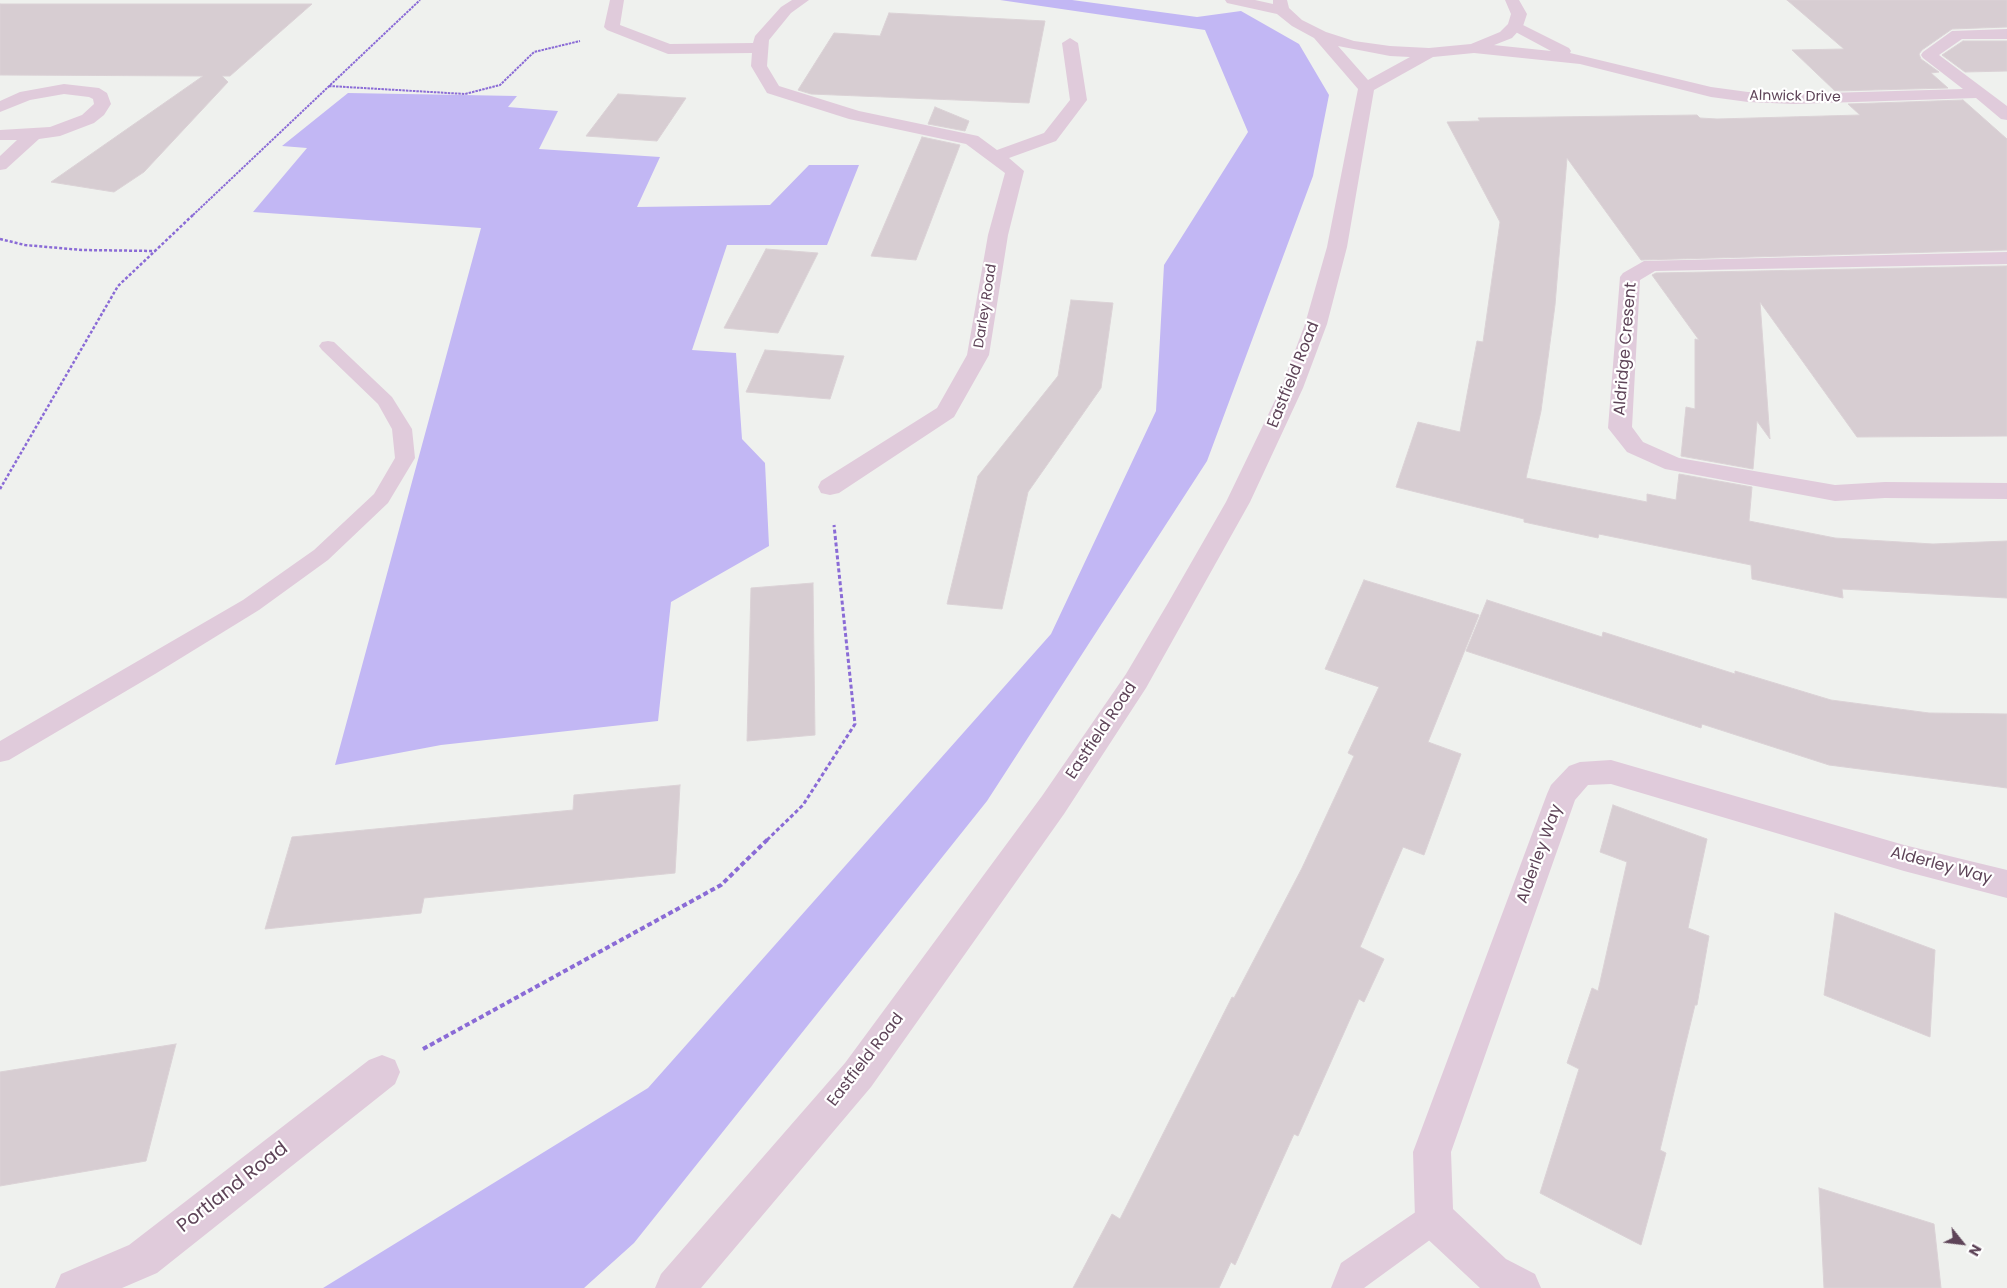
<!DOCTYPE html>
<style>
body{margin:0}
#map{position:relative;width:2007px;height:1288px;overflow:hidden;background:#eff1ee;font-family:Poppins,sans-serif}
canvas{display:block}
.north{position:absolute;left:1937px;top:1218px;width:50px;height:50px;-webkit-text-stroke:4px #fff;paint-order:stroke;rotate:119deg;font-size:14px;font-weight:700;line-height:20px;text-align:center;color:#5e4458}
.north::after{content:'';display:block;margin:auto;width:18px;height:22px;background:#5e4458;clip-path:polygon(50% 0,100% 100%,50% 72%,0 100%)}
</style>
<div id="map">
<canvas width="2007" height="1288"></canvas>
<div class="north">N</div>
</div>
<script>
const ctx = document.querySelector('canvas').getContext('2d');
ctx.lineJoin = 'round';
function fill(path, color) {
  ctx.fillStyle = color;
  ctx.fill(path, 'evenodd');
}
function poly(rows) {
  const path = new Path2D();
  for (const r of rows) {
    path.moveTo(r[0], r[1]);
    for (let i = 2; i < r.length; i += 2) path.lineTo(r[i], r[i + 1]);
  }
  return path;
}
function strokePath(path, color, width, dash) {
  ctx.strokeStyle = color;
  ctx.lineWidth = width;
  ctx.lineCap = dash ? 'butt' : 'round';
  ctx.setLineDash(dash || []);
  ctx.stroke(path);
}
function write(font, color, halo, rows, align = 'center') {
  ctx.font = font + ' Poppins,sans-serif';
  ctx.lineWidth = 4.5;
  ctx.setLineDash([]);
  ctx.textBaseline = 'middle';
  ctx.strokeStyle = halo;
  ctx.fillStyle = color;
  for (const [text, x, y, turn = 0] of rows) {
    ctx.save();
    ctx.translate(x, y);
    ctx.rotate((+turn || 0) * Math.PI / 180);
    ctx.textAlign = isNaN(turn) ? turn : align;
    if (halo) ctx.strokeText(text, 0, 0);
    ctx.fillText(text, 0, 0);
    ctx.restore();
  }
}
fill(poly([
 [1000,0,1072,0,1197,17,1241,11,1299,44,1329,95,1313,176,1207,461,987,801,634,1243,584,1288,323,1288,648,1088,1051,634,1156,411,1164,265,1248,132,1205,30],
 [348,93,517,96,508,107,558,111,539,149,660,157,637,207,770,205,809,165,859,165,827,245,727,245,692,350,736,353,742,439,765,463,769,546,671,602,658,721,441,745,335,765,481,228,253,212,307,148,282,146]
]), '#c2b7f4');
const building = poly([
 [1787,0,2007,0,2007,27,1952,29,1922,50,1919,54,1921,59,1939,72,1931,73,1948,88,1835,91,1792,50,1844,49,1787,0],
 [0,4,312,4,230,76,222,76,228,82,144,172,114,192,51,182,203,76,0,75,0,4],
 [889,13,1045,21,1029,103,811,94,798,90,834,33,880,36,889,13],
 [1963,41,2007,41,2007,71,1965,72,1942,55,1963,41],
 [618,94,686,98,657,141,586,136,618,94],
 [1963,100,2007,139,2007,250,1641,260,1567,158,1555,305,1541,411,1526,478,1647,502,1647,494,1676,500,1679,474,1752,487,1749,521,1835,538,1933,544,2007,541,2007,598,1842,589,1843,598,1752,579,1751,565,1599,534,1598,538,1524,522,1524,519,1396,487,1418,422,1460,432,1477,341,1483,342,1500,222,1447,122,1480,121,1478,118,1697,115,1700,118,1717,119,1860,115,1848,104,1963,100],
 [935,107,969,121,965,131,928,124,935,107],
 [922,137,960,145,916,260,871,256,922,137],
 [766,249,818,253,778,333,724,328,766,249],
 [2007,266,2007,436,1857,437,1760,302,1770,439,1757,421,1753,469,1681,456,1686,407,1695,409,1695,339,1699,340,1652,275,1656,273,2007,266],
 [1071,300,1113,303,1101,388,1028,492,1002,609,947,604,978,476,1058,376,1071,300],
 [765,350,844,356,830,399,746,392,765,350],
 [1364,580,1479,615,1428,742,1461,754,1424,855,1403,847,1360,947,1384,959,1364,1002,1359,999,1298,1136,1294,1134,1235,1265,1231,1262,1219,1288,1073,1288,1112,1214,1120,1219,1232,997,1234,998,1302,868,1354,756,1348,753,1379,687,1325,669,1364,580],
 [813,583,815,735,747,741,751,588,813,583],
 [1487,600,1602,637,1603,632,1735,674,1735,671,1831,700,1929,713,2007,714,2007,788,1829,765,1702,724,1701,728,1466,651,1487,600],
 [680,785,675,873,424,898,421,913,265,929,292,837,573,810,574,795,680,785],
 [1613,805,1707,839,1688,928,1709,936,1697,1005,1695,1005,1660,1150,1666,1153,1641,1245,1540,1193,1579,1069,1567,1063,1592,988,1598,991,1627,862,1600,852,1613,805],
 [1835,913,1935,950,1930,1037,1824,995,1835,913],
 [176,1044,146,1161,0,1186,0,1072,176,1044],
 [1819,1188,1934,1224,1941,1288,1824,1288,1819,1188]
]);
fill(building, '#d7cdd2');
strokePath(building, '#dbd2d6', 1);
strokePath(poly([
 [329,86,465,94,500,85,534,52,580,41],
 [193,215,420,0]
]), '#8a6bd6', 2, [2.5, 1]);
strokePath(poly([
 [0,239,25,245,82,250,155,251],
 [0,489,118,286,194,214]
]), '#8a6bd6', 2.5, [3, 2]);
strokePath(poly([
 [767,840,803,805,855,724,834,525]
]), '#8a6bd6', 3, [4, 2.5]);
strokePath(poly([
 [423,1049,721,885,768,839]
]), '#8a6bd6', 4, [5, 3]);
fill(poly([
 [328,341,334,342,392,397,412,429,415,458,388,503,328,560,259,610,155,674,9,760,0,762,0,741,243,600,314,550,374,494,395,458,392,429,378,404,322,350,319,346,322,342,328,341],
 [1434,1202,1445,1207,1450,1218,1445,1229,1364,1288,1331,1288,1341,1263,1423,1207,1434,1202]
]), '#e0cbdb');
fill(poly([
 [610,0,624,0,620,25,670,44,753,43,755,36,781,7,792,0,809,0,791,13,769,40,767,66,779,86,859,111,978,136,997,150,1044,133,1070,100,1062,43,1070,38,1078,43,1087,100,1056,141,1009,158,1024,171,1008,235,989,355,954,417,839,493,830,495,821,493,818,487,821,481,937,408,967,355,988,235,1005,173,966,144,849,119,767,93,751,66,752,53,668,54,607,30,604,27,610,0],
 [1515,21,1569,48,1571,51,1570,53,1711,87,1748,92,1794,94,1963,89,1923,58,1921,55,1923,52,1952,31,2007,29,2007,39,1962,39,1939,55,2007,106,2007,120,2001,119,1976,98,1794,104,1748,102,1711,97,1580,64,1474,53,1466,48,1474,43,1551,51,1510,29,1507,26,1515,21],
 [64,84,99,88,107,93,111,104,104,115,94,123,60,136,39,139,6,169,0,170,0,156,17,140,0,140,0,130,50,127,82,115,94,104,93,99,89,97,64,94,30,100,0,112,0,101,20,92,64,84],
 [2007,252,2007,264,1655,271,1640,280,1632,427,1643,442,1679,458,1835,485,1885,482,2007,483,2007,499,1885,498,1835,501,1665,469,1627,452,1608,428,1620,277,1623,273,1644,261,2007,252],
 [1611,760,1904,845,2007,870,2007,898,1904,871,1611,784,1588,785,1575,800,1451,1152,1453,1209,1506,1259,1535,1274,1541,1288,1480,1288,1420,1232,1415,1218,1413,1152,1547,794,1551,785,1569,766,1580,762,1611,760],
 [382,1055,395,1060,400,1072,395,1084,157,1273,122,1288,55,1288,61,1274,129,1245,369,1060,382,1055]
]), '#e0cbdb');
fill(poly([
 [1225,0,1255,0,1273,4,1273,0,1287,0,1289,8,1302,20,1326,32,1354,41,1390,46,1429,48,1471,44,1500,32,1508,24,1511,14,1505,0,1519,0,1527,14,1523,26,1512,38,1474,53,1433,57,1374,90,1347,247,1327,324,1303,388,1250,502,1146,688,1064,814,871,1087,701,1288,655,1288,661,1274,845,1063,1042,796,1126,674,1168,603,1226,502,1281,388,1305,324,1327,247,1358,89,1314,38,1292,26,1277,14,1227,3,1225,0],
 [1338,46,1390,56,1410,57,1368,80,1338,46]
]), '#e0cbdb');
write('14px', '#5e4458', '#fff', [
 ["Alnwick Drive",1795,97,1],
 ["Darley Road",986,306,-81]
]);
write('16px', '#5e4458', '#fff', [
 ["Aldridge Cresent",1626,349,-85],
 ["Eastfield Road",1294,375,-68],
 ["Eastfield Road",1102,731,-56],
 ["Alderley Way",1540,854,-70],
 ["Alderley Way",1941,866,15],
 ["Eastfield Road",866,1060,-52]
]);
write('19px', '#5e4458', '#fff', [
 ["Portland Road",233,1188,-38]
]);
</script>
